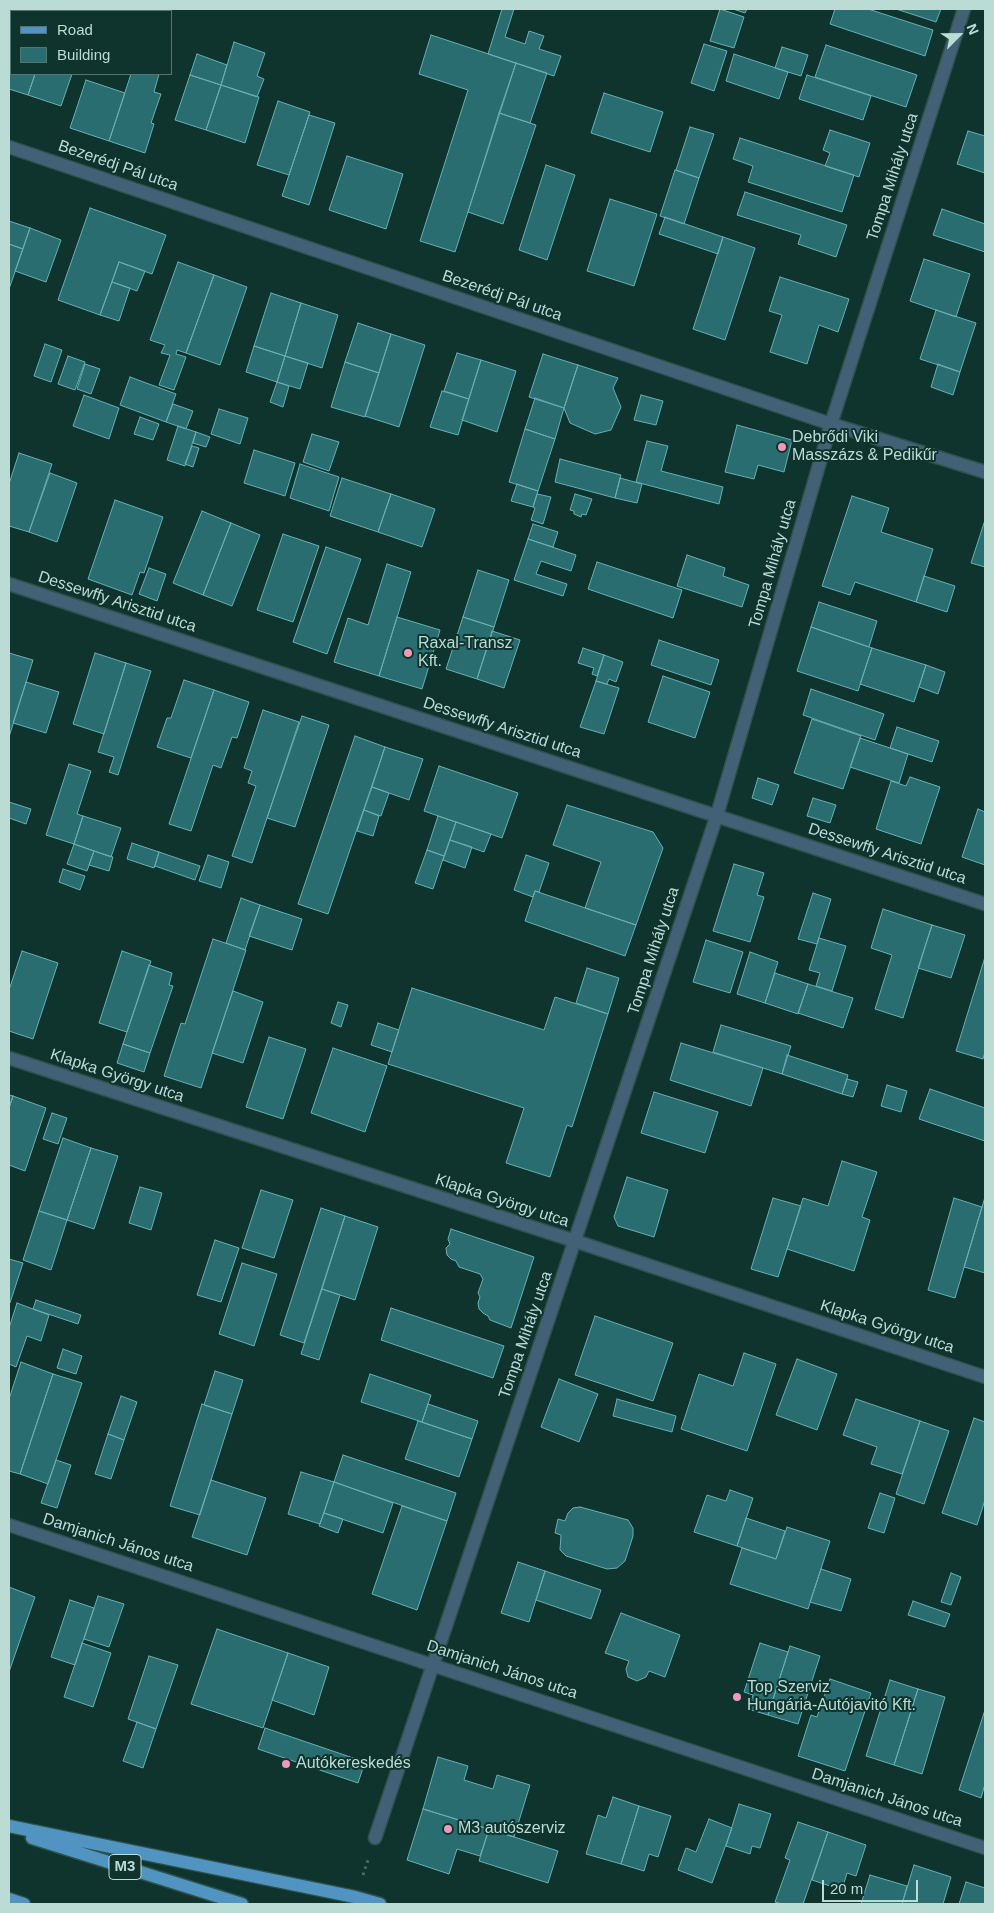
<!DOCTYPE html>
<meta charset="utf-8">
<style>
body{margin:0}
#map{position:relative;width:994px;height:1913px;overflow:hidden;background:#0e342d;font-family:Helvetica,sans-serif}
canvas{display:block}
.frame{position:absolute;inset:0;border:10px solid #bbdcd5;pointer-events:none}
.legend{position:absolute;left:10px;top:10px;width:162px;height:65px;box-sizing:border-box;background:#0e342d;border:1px solid #537770;margin:0;padding:6px 9px;list-style:none;font-size:15px;color:#bbdcd5}
.legend li{display:flex;align-items:center;gap:10px;height:25px}
.legend b{width:25px;border:1px solid #537770}
.north{position:absolute;left:934px;top:10px;width:50px;height:50px;-webkit-text-stroke:4px #0e342d;paint-order:stroke;rotate:67deg;font-size:14px;font-weight:700;line-height:20px;text-align:center;color:#bbdcd5}
.north::after{content:'';display:block;margin:auto;width:18px;height:22px;background:#bbdcd5;clip-path:polygon(50% 0,100% 100%,50% 72%,0 100%)}
.scale{position:absolute;left:822px;top:1880px;width:96px;height:22px;box-sizing:border-box;border:2px solid #bbdcd5;border-top:0;padding-left:6px;font-size:15px;line-height:18px;white-space:nowrap;color:#bbdcd5;-webkit-text-stroke:4px #0e342d;paint-order:stroke}
</style>
<div id="map">
<canvas width="994" height="1913"></canvas>
<div class="frame"></div>
<ul class="legend">
<li><b style="height:6px;background:#5194c1"></b>Road</li>
<li><b style="height:14px;background:#296d70"></b>Building</li>
</ul>
<div class="north">N</div>
<div class="scale">20 m</div>
</div>
<script>
const ctx = document.querySelector('canvas').getContext('2d');
ctx.lineJoin = 'round';
function fill(path, color) {
  ctx.fillStyle = color;
  ctx.fill(path, 'evenodd');
}
function poly(rows) {
  const path = new Path2D();
  for (const r of rows) {
    path.moveTo(r[0], r[1]);
    for (let i = 2; i < r.length; i += 2) path.lineTo(r[i], r[i + 1]);
  }
  return path;
}
function strokePath(path, color, width, dash) {
  ctx.strokeStyle = color;
  ctx.lineWidth = width;
  ctx.lineCap = dash ? 'butt' : 'round';
  ctx.setLineDash(dash || []);
  ctx.stroke(path);
}
function write(font, color, halo, rows, align = 'center') {
  ctx.font = font + ' Helvetica,sans-serif';
  ctx.lineWidth = 4;
  ctx.setLineDash([]);
  ctx.textBaseline = 'middle';
  ctx.strokeStyle = halo;
  ctx.fillStyle = color;
  for (const [text, x, y, turn = 0] of rows) {
    ctx.save();
    ctx.translate(x, y);
    ctx.rotate((+turn || 0) * Math.PI / 180);
    ctx.textAlign = isNaN(turn) ? turn : align;
    if (halo) ctx.strokeText(text, 0, 0);
    ctx.fillText(text, 0, 0);
    ctx.restore();
  }
}
const building = poly([
 [9,9,29,9,28,11,11,11,11,27,9,26,9,9],
 [56,9,68,9,68,11,55,11,56,9],
 [502,9,514,9,505,37,525,44,529,31,544,36,539,49,561,56,554,76,488,54,502,9],
 [720,9,744,17,734,48,710,41,720,9],
 [733,9,747,9,745,13,733,9],
 [835,9,868,9,933,30,925,56,830,24,835,9],
 [896,9,941,9,936,22,896,9],
 [431,35,516,63,455,252,420,241,468,90,419,74,431,35],
 [234,42,265,53,257,76,264,79,257,97,221,85,234,42],
 [704,44,727,51,714,91,691,83,704,44],
 [826,45,917,75,906,107,815,77,826,45],
 [782,47,808,55,801,76,775,68,782,47],
 [11,51,11,74,35,74,28,95,9,89,9,59,11,51],
 [197,54,227,65,221,85,190,75,197,54],
 [734,54,788,72,779,99,726,81,734,54],
 [516,63,547,73,530,123,499,113,516,63],
 [35,74,72,74,61,106,28,95,35,74],
 [131,74,159,74,154,92,161,94,151,123,154,124,145,153,109,141,131,74],
 [190,75,221,85,206,130,175,120,190,75],
 [807,75,871,96,863,120,799,99,807,75],
 [86,80,125,93,109,141,70,128,86,80],
 [221,85,259,97,245,143,206,130,221,85],
 [604,93,663,112,650,152,591,133,604,93],
 [278,101,310,112,289,175,257,165,278,101],
 [499,113,536,125,503,224,468,212,499,113],
 [309,115,335,123,309,205,282,196,309,115],
 [690,127,714,134,699,178,676,170,690,127],
 [830,130,870,143,859,177,825,166,830,153,823,150,830,130],
 [968,131,985,136,985,173,957,164,968,131],
 [740,138,854,175,842,212,748,182,753,166,733,159,740,138],
 [347,156,403,174,386,229,329,210,347,156],
 [546,165,575,175,547,260,519,250,546,165],
 [675,170,699,178,684,224,660,216,675,170],
 [745,192,847,225,836,257,798,244,801,235,737,215,745,192],
 [610,199,657,214,634,286,587,271,610,199],
 [90,208,166,235,152,274,119,262,100,315,58,300,90,208],
 [942,209,985,224,985,252,933,235,942,209],
 [665,217,723,237,718,254,659,234,665,217],
 [9,221,30,228,23,249,9,244,9,221],
 [30,228,61,240,46,282,15,271,30,228],
 [723,237,755,248,725,340,693,329,723,237],
 [9,244,23,249,9,289,9,244],
 [924,259,970,274,956,317,910,301,924,259],
 [119,262,145,271,137,291,112,282,119,262],
 [178,262,214,275,186,353,177,350,176,354,186,357,174,390,159,385,170,355,161,353,165,345,150,340,178,262],
 [214,275,247,287,220,365,186,353,214,275],
 [780,277,849,299,838,332,819,325,807,364,770,352,782,315,769,311,780,277],
 [112,282,130,288,119,321,100,315,112,282],
 [271,293,301,303,285,356,254,346,271,293],
 [301,303,338,315,322,368,285,356,301,303],
 [936,310,976,323,960,372,920,359,936,310],
 [358,323,391,334,379,373,345,362,358,323],
 [391,334,425,345,399,427,365,416,391,334],
 [45,344,62,350,51,382,34,376,45,344],
 [254,346,285,356,277,382,246,372,254,346],
 [457,353,481,360,469,399,444,391,457,353],
 [543,354,578,365,564,408,529,397,543,354],
 [68,356,85,362,75,390,58,384,68,356],
 [285,356,308,363,300,389,277,382,285,356],
 [481,360,516,371,497,432,462,420,481,360],
 [345,362,379,373,365,417,331,407,345,362],
 [85,364,100,369,91,394,77,389,85,364],
 [938,364,960,372,953,395,931,387,938,364],
 [578,365,618,378,613,388,621,407,611,430,595,434,570,423,564,408,578,365],
 [130,377,176,394,166,422,120,405,130,377],
 [277,382,289,386,283,407,270,402,277,382],
 [442,391,469,399,458,435,430,427,442,391],
 [84,395,119,408,109,439,73,426,84,395],
 [641,395,663,401,656,425,634,420,641,395],
 [535,398,564,408,555,439,525,429,535,398],
 [173,404,193,411,186,429,166,422,173,404],
 [219,409,248,418,240,444,211,434,219,409],
 [140,417,159,424,153,440,134,434,140,417],
 [737,425,792,440,784,472,758,465,754,479,725,472,737,425],
 [178,426,196,432,185,466,167,460,178,426],
 [525,429,555,439,538,491,509,482,525,429],
 [196,432,210,437,206,447,193,443,196,432],
 [312,434,339,442,329,471,303,462,312,434],
 [647,441,668,446,661,471,723,487,719,504,636,482,647,441],
 [192,446,199,448,193,467,185,464,192,446],
 [254,450,295,463,285,496,244,483,254,450],
 [19,453,52,464,29,532,9,526,9,484,19,453],
 [560,459,621,475,615,498,555,482,560,459],
 [300,464,339,477,329,511,290,498,300,464],
 [50,473,77,483,57,542,29,532,50,473],
 [342,478,391,494,378,532,330,516,342,478],
 [620,478,642,484,637,503,615,498,620,478],
 [517,484,538,491,533,507,511,501,517,484],
 [391,494,435,509,422,547,378,532,391,494],
 [537,494,551,497,543,524,531,520,535,508,533,507,537,494],
 [575,494,592,499,586,515,582,514,581,517,574,514,574,511,570,510,575,494],
 [852,496,889,508,881,532,933,549,916,602,855,582,850,595,822,586,852,496],
 [115,500,163,517,144,573,140,572,132,595,88,579,115,500],
 [202,511,231,523,203,595,173,583,202,511],
 [985,520,985,567,971,563,985,520],
 [231,523,260,535,232,606,203,595,231,523],
 [533,524,558,532,553,547,528,539,533,524],
 [283,534,319,546,293,622,257,610,283,534],
 [528,539,576,555,571,571,541,561,536,574,567,584,563,596,514,580,528,539],
 [326,547,361,559,327,654,293,642,326,547],
 [687,555,725,568,723,576,749,585,742,607,677,586,687,555],
 [597,562,682,590,673,618,588,589,597,562],
 [387,564,411,572,379,676,334,662,348,618,368,625,387,564],
 [149,568,166,574,157,601,139,594,149,568],
 [478,570,509,580,494,627,463,617,478,570],
 [924,576,955,586,947,612,916,602,924,576],
 [819,602,877,621,869,647,811,627,819,602],
 [397,617,440,630,422,689,379,676,397,617],
 [463,617,494,627,477,679,446,669,463,617],
 [811,627,872,648,858,691,797,671,811,627],
 [492,631,520,640,504,688,477,679,492,631],
 [659,640,719,660,711,685,651,665,659,640],
 [583,648,604,655,597,676,592,674,594,668,578,663,583,648],
 [872,648,926,665,914,702,860,684,872,648],
 [9,653,33,660,9,737,9,653],
 [95,653,126,663,104,734,73,724,95,653],
 [604,655,623,662,616,682,609,679,607,684,596,681,604,655],
 [126,663,151,671,118,775,109,772,114,757,98,752,126,663],
 [926,665,945,672,938,694,919,687,926,665],
 [663,676,710,692,695,738,648,722,663,676],
 [184,680,214,690,191,758,157,747,167,718,171,718,184,680],
 [596,681,619,688,604,734,580,727,596,681],
 [26,682,59,692,46,733,13,723,26,682],
 [811,689,884,714,875,740,803,715,811,689],
 [214,690,249,702,237,738,232,737,221,768,213,765,191,831,169,824,214,690],
 [263,710,299,722,252,863,232,856,256,786,248,783,252,771,244,768,263,710],
 [302,716,329,725,295,827,267,818,302,716],
 [812,719,861,736,843,789,794,773,812,719],
 [897,727,939,741,932,762,890,748,897,727],
 [355,736,385,747,328,914,298,904,355,736],
 [860,738,908,754,899,783,850,767,860,738],
 [385,747,423,759,409,800,372,787,385,747],
 [69,764,91,771,77,814,83,816,74,844,46,835,69,764],
 [439,766,518,793,502,838,424,811,439,766],
 [910,777,940,787,921,844,876,829,891,781,906,786,910,777],
 [758,778,779,785,772,805,752,798,758,778],
 [372,787,389,793,381,816,364,810,372,787],
 [813,798,836,805,830,823,807,816,813,798],
 [9,802,31,809,26,824,9,818,9,802],
 [567,805,653,832,663,848,636,925,585,908,601,862,553,845,567,805],
 [978,809,985,812,985,865,962,857,978,809],
 [364,810,379,816,373,836,357,831,364,810],
 [83,816,121,828,111,857,74,844,83,816],
 [438,816,456,822,444,856,427,850,438,816],
 [456,822,491,834,484,852,450,840,456,822],
 [450,840,472,847,465,868,443,860,450,840],
 [132,843,159,852,154,868,127,859,132,843],
 [74,844,94,851,87,871,67,864,74,844],
 [427,850,444,856,433,889,415,883,427,850],
 [94,851,113,857,109,871,89,865,94,851],
 [159,852,200,866,195,880,155,866,159,852],
 [208,855,229,862,221,888,199,881,208,855],
 [526,855,549,863,539,892,535,891,533,897,514,890,526,855],
 [734,864,764,873,757,895,764,897,750,942,713,931,734,864],
 [63,869,85,876,80,890,59,882,63,869],
 [535,891,636,925,625,956,525,921,535,891],
 [813,893,831,899,817,944,798,939,813,893],
 [241,898,260,905,245,950,226,943,241,898],
 [260,905,302,919,292,950,249,936,260,905],
 [883,909,932,925,903,1018,875,1009,892,955,871,948,883,909],
 [932,925,965,935,951,978,918,968,932,925],
 [819,938,846,946,832,991,816,986,820,973,809,970,819,938],
 [213,939,246,950,201,1088,164,1076,181,1023,185,1024,213,939],
 [706,940,743,952,730,993,693,982,706,940],
 [22,951,58,963,33,1039,9,1031,9,990,22,951],
 [122,951,151,961,127,1032,99,1023,122,951],
 [750,952,778,962,765,1003,737,994,750,952],
 [985,957,985,1052,983,1059,956,1051,985,957],
 [149,965,172,973,169,985,173,986,150,1053,123,1044,149,965],
 [587,968,619,978,608,1014,576,1003,587,968],
 [775,973,808,984,798,1014,765,1003,775,973],
 [808,984,853,998,843,1028,798,1013,808,984],
 [412,988,544,1030,555,997,608,1014,572,1127,567,1125,550,1177,506,1163,524,1108,388,1064,412,988],
 [233,991,263,1002,243,1063,212,1053,233,991],
 [338,1002,348,1005,341,1027,331,1023,338,1002],
 [378,1023,399,1030,392,1052,371,1045,378,1023],
 [721,1025,791,1046,782,1074,713,1052,721,1025],
 [269,1037,306,1049,283,1119,246,1107,269,1037],
 [681,1043,763,1068,751,1106,670,1080,681,1043],
 [123,1044,150,1053,144,1072,117,1063,123,1044],
 [333,1048,387,1066,365,1132,311,1113,333,1048],
 [787,1055,848,1075,842,1094,782,1074,787,1055],
 [847,1079,858,1082,853,1097,842,1094,847,1079],
 [887,1085,907,1091,901,1112,881,1106,887,1085],
 [930,1089,985,1108,985,1141,919,1119,930,1089],
 [654,1092,718,1112,705,1153,641,1133,654,1092],
 [9,1095,13,1096,9,1108,9,1095],
 [13,1096,46,1108,25,1171,9,1165,9,1108,13,1096],
 [52,1113,67,1118,58,1144,43,1139,52,1113],
 [63,1138,91,1148,67,1220,39,1211,63,1138],
 [91,1148,118,1156,94,1229,67,1220,91,1148],
 [842,1161,877,1172,862,1217,870,1220,854,1271,787,1249,803,1198,828,1206,842,1161],
 [627,1177,668,1190,654,1237,618,1226,614,1217,627,1177],
 [140,1187,162,1193,151,1230,129,1223,140,1187],
 [261,1190,293,1200,274,1258,242,1248,261,1190],
 [985,1197,985,1273,964,1267,985,1197],
 [773,1198,801,1206,778,1277,751,1269,773,1198],
 [954,1198,982,1207,955,1298,928,1290,954,1198],
 [321,1208,345,1216,304,1343,280,1335,321,1208],
 [39,1211,67,1220,51,1270,23,1260,39,1211],
 [345,1216,378,1227,355,1300,322,1289,345,1216],
 [451,1229,534,1257,511,1328,490,1320,488,1316,483,1313,479,1309,478,1303,480,1297,478,1293,483,1279,480,1274,459,1267,456,1261,451,1259,447,1255,446,1248,450,1244,448,1239,451,1229],
 [215,1240,239,1248,221,1302,197,1295,215,1240],
 [9,1259,23,1263,10,1303,9,1303,9,1259],
 [242,1263,277,1274,254,1346,219,1334,242,1263],
 [322,1289,340,1295,319,1360,301,1354,322,1289],
 [36,1300,81,1315,78,1324,33,1309,36,1300],
 [17,1303,49,1315,41,1341,27,1336,16,1367,9,1364,9,1328,17,1303],
 [391,1308,504,1346,493,1378,381,1340,391,1308],
 [595,1316,673,1343,653,1401,575,1375,595,1316],
 [63,1349,82,1356,76,1374,57,1368,63,1349],
 [744,1353,776,1364,747,1451,681,1429,699,1374,733,1386,744,1353],
 [797,1359,837,1374,817,1430,776,1415,797,1359],
 [21,1362,53,1374,20,1474,9,1471,9,1399,21,1362],
 [215,1371,243,1380,232,1414,204,1405,215,1371],
 [53,1374,82,1383,48,1484,20,1474,53,1374],
 [370,1374,431,1395,422,1422,361,1402,370,1374],
 [559,1379,598,1394,579,1442,541,1427,559,1379],
 [121,1396,137,1402,124,1440,108,1434,121,1396],
 [617,1399,676,1416,672,1432,613,1416,617,1399],
 [856,1399,920,1421,902,1474,871,1464,877,1447,843,1435,856,1399],
 [202,1404,232,1414,200,1515,170,1506,202,1404],
 [428,1404,478,1421,472,1439,422,1422,428,1404],
 [974,1418,985,1422,985,1500,977,1525,942,1513,974,1418],
 [418,1421,472,1439,459,1477,405,1459,418,1421],
 [920,1421,949,1431,924,1504,896,1494,920,1421],
 [108,1434,124,1440,111,1479,95,1474,108,1434],
 [343,1455,456,1493,447,1521,334,1482,343,1455],
 [56,1460,71,1465,57,1508,41,1503,56,1460],
 [301,1472,334,1482,320,1524,288,1514,301,1472],
 [211,1480,266,1498,247,1555,192,1537,211,1480],
 [334,1482,393,1503,383,1533,324,1513,334,1482],
 [730,1490,753,1498,737,1546,694,1532,707,1495,726,1501,730,1490],
 [880,1493,895,1498,884,1533,868,1528,880,1493],
 [402,1506,447,1521,417,1610,372,1594,402,1506],
 [580,1507,628,1520,633,1528,633,1536,625,1561,617,1568,607,1569,566,1556,560,1550,561,1535,555,1533,558,1519,565,1521,568,1513,573,1508,580,1507],
 [324,1513,343,1519,338,1533,319,1526,324,1513],
 [746,1518,785,1531,776,1559,737,1546,746,1518],
 [787,1527,830,1541,808,1609,730,1584,742,1548,776,1559,787,1527],
 [518,1562,545,1571,529,1622,501,1613,518,1562],
 [821,1569,851,1579,841,1611,810,1602,821,1569],
 [545,1571,601,1590,591,1619,536,1600,545,1571],
 [951,1573,961,1577,951,1605,941,1602,951,1573],
 [9,1587,35,1597,9,1672,9,1587],
 [98,1596,124,1604,109,1647,84,1639,98,1596],
 [70,1600,94,1608,75,1665,51,1657,70,1600],
 [913,1601,950,1614,945,1627,908,1615,913,1601],
 [621,1613,680,1635,665,1677,649,1671,646,1677,637,1681,628,1677,626,1669,629,1661,605,1653,621,1613],
 [217,1629,288,1653,263,1728,191,1704,217,1629],
 [82,1643,111,1653,93,1707,64,1697,82,1643],
 [760,1643,788,1652,768,1715,748,1709,753,1695,744,1692,760,1643],
 [790,1646,820,1656,798,1724,768,1715,790,1646],
 [288,1653,329,1667,314,1715,272,1700,288,1653],
 [149,1656,178,1665,156,1729,128,1719,149,1656],
 [830,1679,871,1693,845,1771,798,1756,811,1715,817,1717,830,1679],
 [890,1680,918,1689,894,1765,866,1756,890,1680],
 [918,1689,945,1697,922,1774,894,1765,918,1689],
 [985,1710,985,1784,981,1798,959,1790,985,1710],
 [137,1722,156,1729,143,1768,123,1761,137,1722],
 [265,1728,365,1762,358,1783,258,1749,265,1728],
 [438,1757,468,1766,464,1780,493,1789,497,1775,530,1785,514,1837,423,1809,438,1757],
 [613,1797,639,1806,621,1864,586,1854,598,1815,606,1818,613,1797],
 [739,1804,771,1814,760,1848,752,1846,750,1854,726,1846,739,1804],
 [639,1806,671,1816,658,1857,649,1854,644,1871,621,1864,639,1806],
 [423,1809,489,1829,480,1856,457,1849,449,1874,407,1860,423,1809],
 [709,1819,732,1828,712,1883,678,1870,686,1848,696,1852,709,1819],
 [798,1822,828,1832,803,1904,782,1904,775,1902,790,1860,785,1858,798,1822],
 [489,1829,558,1851,548,1883,479,1861,489,1829],
 [828,1832,866,1845,856,1876,847,1873,842,1890,812,1880,828,1832],
 [914,1865,951,1877,943,1904,902,1904,914,1865],
 [870,1875,907,1886,902,1904,861,1904,870,1875],
 [966,1882,985,1888,985,1904,959,1904,966,1882]
]);
fill(building, '#296d70');
strokePath(building, '#67b0b4', 1);
const minor = poly([
 [9,147,831,424,985,472],
 [9,584,985,904],
 [9,1058,575,1241,985,1377],
 [9,1525,985,1848],
 [375,1838,717,815,831,424,964,9]
]);
const primary = poly([
 [9,1826,355,1897,380,1904],
 [32,1838,242,1904],
 [9,1899,24,1904]
]);
strokePath(minor, '#2d524b', 15);
strokePath(primary, '#2d524b', 15);
strokePath(poly([
 [363,1875,368,1860]
]), '#476c65', 3, [2.5, 4]);
strokePath(minor, '#426177', 12);
strokePath(primary, '#5194c1', 12);
for (const [x, y, r, color] of [
 [782,447,5,"#f09ab5"],
 [408,653,5,"#f09ab5"],
 [737,1697,5,"#f09ab5"],
 [286,1764,5,"#f09ab5"],
 [448,1829,5,"#f09ab5"]
]) {
  const dot = new Path2D();
  dot.arc(x, y, r, 0, 2 * Math.PI);
  ctx.fillStyle = color;
  ctx.fill(dot);
  strokePath(dot, '#0e342d', 2);
}
for (const [x, y, w] of [
 [125,1867,32]
]) {
  const box = new Path2D();
  box.roundRect(x - w / 2, y - 12.5, w, 25, 4);
  ctx.fillStyle = '#0e342d';
  ctx.fill(box);
  strokePath(box, '#bbdcd5', 1);
}
write('bold 15px', '#bbdcd5', null, [
 ["M3",125,1867]
]);
write('16px', '#bbdcd5', '#0e342d', [
 ["Bezerédj Pál utca",118,166,19],
 ["Tompa Mihály utca",893,177,-72],
 ["Bezerédj Pál utca",502,296,19],
 ["Tompa Mihály utca",773,564,-74],
 ["Dessewffy Arisztid utca",117,602,18],
 ["Dessewffy Arisztid utca",502,728,18],
 ["Dessewffy Arisztid utca",887,854,18],
 ["Tompa Mihály utca",654,951,-72],
 ["Klapka György utca",117,1076,18],
 ["Klapka György utca",502,1201,18],
 ["Klapka György utca",887,1327,18],
 ["Tompa Mihály utca",526,1335,-71],
 ["Damjanich János utca",118,1543,18],
 ["Damjanich János utca",502,1670,18],
 ["Damjanich János utca",887,1798,18]
]);
write('16px', '#bbdcd5', '#0e342d', [
 ["Debrődi Viki",792,438],
 ["Masszázs & Pedikűr",792,456],
 ["Raxal-Transz",418,644],
 ["Kft.",418,662],
 ["Top Szerviz",747,1688],
 ["Hungária-Autójavitó Kft.",747,1706],
 ["Autókereskedés",296,1764],
 ["M3 autószerviz",458,1829]
], 'left');
</script>
